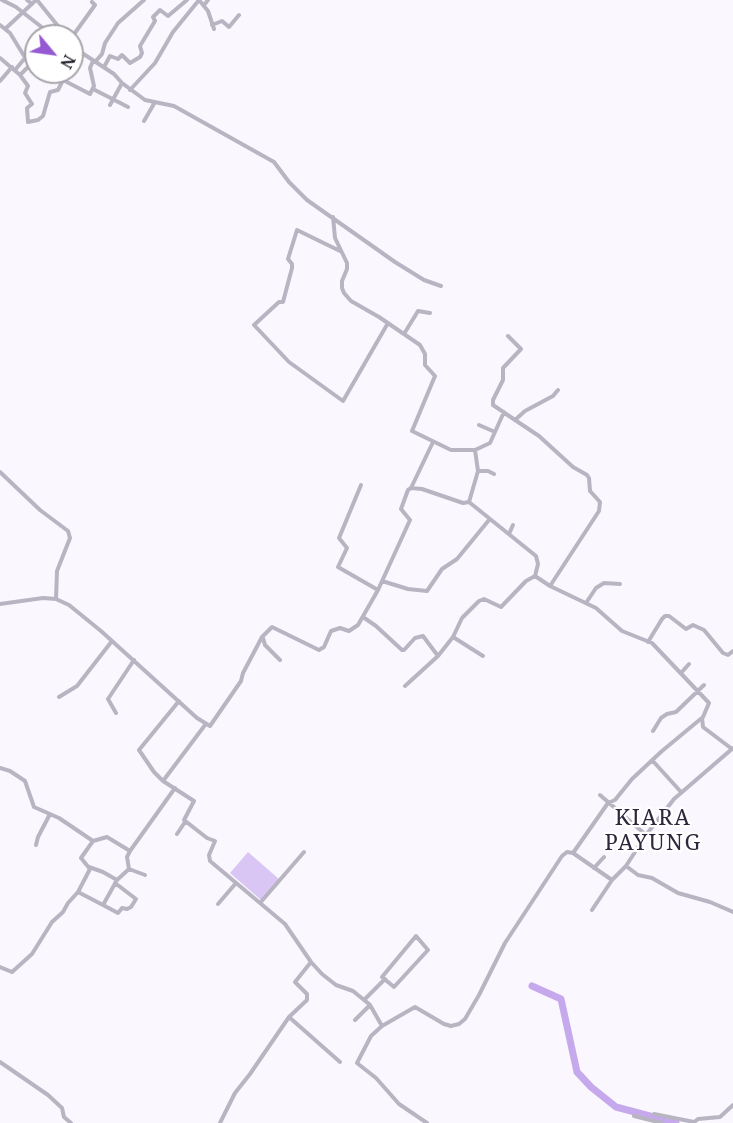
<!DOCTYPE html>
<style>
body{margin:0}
#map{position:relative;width:733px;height:1123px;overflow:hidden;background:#faf8fe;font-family:"Noto Serif",serif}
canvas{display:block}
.north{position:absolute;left:24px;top:24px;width:60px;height:60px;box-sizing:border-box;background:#fff;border:2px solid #a7a5a9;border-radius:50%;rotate:119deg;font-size:16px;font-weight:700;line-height:24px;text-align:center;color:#221e29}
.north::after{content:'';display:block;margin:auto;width:21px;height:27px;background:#955ad1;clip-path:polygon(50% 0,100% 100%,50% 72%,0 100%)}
</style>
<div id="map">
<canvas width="733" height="1123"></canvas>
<div class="north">N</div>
</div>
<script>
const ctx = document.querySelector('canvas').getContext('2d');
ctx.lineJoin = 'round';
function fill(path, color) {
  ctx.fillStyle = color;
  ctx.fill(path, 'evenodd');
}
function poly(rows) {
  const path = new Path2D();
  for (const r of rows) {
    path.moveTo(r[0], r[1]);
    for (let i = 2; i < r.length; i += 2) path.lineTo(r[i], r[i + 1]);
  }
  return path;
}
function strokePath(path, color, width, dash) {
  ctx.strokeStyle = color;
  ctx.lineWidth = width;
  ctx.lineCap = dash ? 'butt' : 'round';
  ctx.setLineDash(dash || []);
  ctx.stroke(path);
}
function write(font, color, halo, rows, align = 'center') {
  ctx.font = font + ' "Noto Serif",serif';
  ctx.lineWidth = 4.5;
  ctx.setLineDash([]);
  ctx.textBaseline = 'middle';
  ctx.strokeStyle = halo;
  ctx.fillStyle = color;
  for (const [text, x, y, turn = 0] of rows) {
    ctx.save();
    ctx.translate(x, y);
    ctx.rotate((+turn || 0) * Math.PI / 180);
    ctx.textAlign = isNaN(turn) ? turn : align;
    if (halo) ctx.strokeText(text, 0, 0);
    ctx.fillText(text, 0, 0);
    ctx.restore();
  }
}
fill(poly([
 [248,852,279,879,261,900,230,873]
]), '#d9c6f4');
strokePath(poly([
 [532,986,561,999,577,1072,591,1087,616,1107,676,1123]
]), '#c6a9ec', 7);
strokePath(poly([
 [2,0,16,7,53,36],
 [27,0,32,4],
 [37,0,66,36],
 [204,5,208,0],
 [0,25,10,33,29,64,33,66,36,64],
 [212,25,222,21,229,27,239,15],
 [5,29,36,0],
 [72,37,95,5,92,2],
 [72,42,82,53,114,74,122,83,145,100,174,106,274,162,289,182,307,200,395,262,424,280,441,286],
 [0,58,20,75,28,86,25,93,32,104,27,108,28,122,38,120,43,116,50,92,58,90,63,80],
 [95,62,102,54,105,43,118,23,144,0],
 [104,67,110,56,118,59,122,55,130,63,140,57,142,53,140,46,155,21,153,17,160,10,168,16,187,0],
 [15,70,25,58],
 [55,72,63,80,90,94,94,86,90,68,93,61],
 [20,75,30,65],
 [0,81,12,67],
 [93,89,128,107],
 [130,90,155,63,173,32,199,0,208,11,214,29],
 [110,105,122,83],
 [144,121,155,102],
 [333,217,335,238,347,263,347,269,342,281,342,288,344,293,351,301,379,317,420,345,425,354,425,365,435,376,412,431,451,450,475,450],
 [340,251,297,230,288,259,292,264,292,268,283,302,279,302,254,325,289,362,343,401,388,323],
 [404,334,418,311,430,313],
 [508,336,521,349,503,368,503,380,493,400,493,405,515,420,525,411,553,396,558,390],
 [515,420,539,436,573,467,587,475,589,478,590,491,600,502,599,511,550,586],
 [479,425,495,432],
 [478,471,488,471,494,474],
 [0,472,40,510,68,531,70,538,57,571,56,599],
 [361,485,339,538,347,548,338,567,378,590],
 [411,488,433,442],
 [509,534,513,525],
 [535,576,550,586,596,608,622,631,652,643,709,703,703,717,662,751,632,779,615,800,608,803,573,853],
 [382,581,408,589,427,591,442,569,457,559,489,520],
 [586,603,596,588,604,583,620,584],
 [0,604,43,598,56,599,69,605,101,631,197,718,210,726,241,681,243,673,262,637,272,627,319,650,324,647,331,631,340,628,349,631,358,625,378,590,410,520,401,509,408,490,411,488,422,489,463,503,469,502],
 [363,617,376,626,402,650,404,650,415,638,423,636,438,656],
 [453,637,483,656],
 [263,638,265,645,280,660],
 [648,642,662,619,665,616,669,616,686,629,693,625,704,630,723,653,728,655,733,651],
 [681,673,689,664],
 [405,686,438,656,453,637,462,618,479,601,484,599,501,607,526,581,535,576,538,564,536,556,469,502,478,471,475,450,490,443,504,412],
 [59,697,77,686,112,641],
 [116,713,108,699,134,660],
 [702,718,703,727,732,749],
 [205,725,163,781,194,801,184,820,207,838,215,841,209,855,210,861,285,924,311,962,322,974,336,985,353,991,369,1004,370,1005,355,1020],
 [653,731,661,718,667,714,676,712,704,685],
 [652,760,681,792],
 [0,768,10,771,25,781,34,807,59,818,93,841],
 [163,781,154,772,139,750,179,701],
 [600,795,646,835],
 [177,834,185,822],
 [36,845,38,837,50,814],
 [626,866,638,875,652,878,678,893,710,902,733,912],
 [89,867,103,872,117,880],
 [594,868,604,857],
 [129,869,145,875],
 [78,892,103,905,117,880,129,869,127,857,130,851],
 [260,903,304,852],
 [218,904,236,883],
 [103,905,118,913,122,908,127,909,131,907,136,899,115,883],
 [592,910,612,880],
 [416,936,428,950,394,987,382,977,416,936],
 [0,967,12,972,32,954,52,922,63,912,68,903,78,892,90,869,81,858,93,841,107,837,130,851,175,788],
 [364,1000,385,979],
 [370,1005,382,1026],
 [289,1017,307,1000,307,994,295,982,311,962],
 [0,1062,48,1095,62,1108,64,1117,71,1123],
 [654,1114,694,1122],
 [634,1116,662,1123],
 [220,1123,235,1093,250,1074,289,1017,340,1062],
 [427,1123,399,1104,376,1078,357,1063,371,1036,382,1026,415,1007,444,1024,451,1026,459,1024,465,1019,479,995,505,943,562,856,567,852,573,853,612,880,626,866,646,835,674,799,733,748],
 [693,1123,698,1119,720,1117,733,1105]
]), '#b9b4c1', 4);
ctx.letterSpacing = '1.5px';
write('22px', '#30263e', '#fff', [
 ["KIARA",653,819],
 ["PAYUNG",653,844]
]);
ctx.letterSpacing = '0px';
</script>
